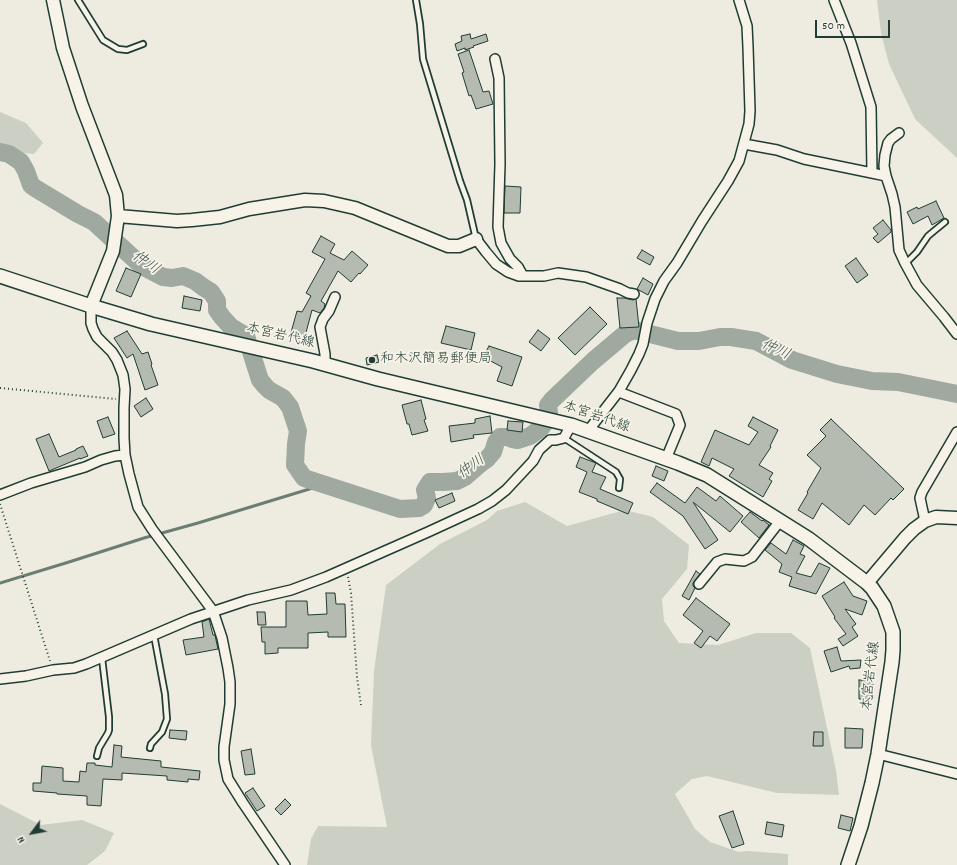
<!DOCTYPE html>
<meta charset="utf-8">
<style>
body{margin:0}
#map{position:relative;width:957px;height:865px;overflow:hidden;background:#eeece1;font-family:Dekko,sans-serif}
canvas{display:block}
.north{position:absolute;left:12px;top:813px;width:40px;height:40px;-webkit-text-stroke:3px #f7f3e8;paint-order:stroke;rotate:238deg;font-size:11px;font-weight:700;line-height:16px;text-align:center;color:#1f3d34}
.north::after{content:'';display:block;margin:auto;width:14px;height:18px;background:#1f3d34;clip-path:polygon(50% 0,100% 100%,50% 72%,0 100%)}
.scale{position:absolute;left:815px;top:20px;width:75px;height:18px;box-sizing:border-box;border:2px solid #1f3d34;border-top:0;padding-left:5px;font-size:12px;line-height:14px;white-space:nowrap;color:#1f3d34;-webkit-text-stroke:3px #f7f3e8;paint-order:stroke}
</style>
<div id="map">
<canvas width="957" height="865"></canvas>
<div class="north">N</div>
<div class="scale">50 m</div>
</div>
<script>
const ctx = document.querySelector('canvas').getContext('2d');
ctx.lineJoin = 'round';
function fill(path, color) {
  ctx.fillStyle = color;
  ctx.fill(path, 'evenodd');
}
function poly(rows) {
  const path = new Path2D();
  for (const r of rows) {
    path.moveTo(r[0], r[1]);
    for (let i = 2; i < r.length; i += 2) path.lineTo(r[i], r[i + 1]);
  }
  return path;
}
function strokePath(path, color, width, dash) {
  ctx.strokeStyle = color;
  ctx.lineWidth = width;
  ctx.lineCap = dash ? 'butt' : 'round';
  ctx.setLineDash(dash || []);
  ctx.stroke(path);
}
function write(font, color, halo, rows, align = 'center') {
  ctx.font = font + ' Dekko,"Klee One",sans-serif';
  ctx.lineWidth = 3.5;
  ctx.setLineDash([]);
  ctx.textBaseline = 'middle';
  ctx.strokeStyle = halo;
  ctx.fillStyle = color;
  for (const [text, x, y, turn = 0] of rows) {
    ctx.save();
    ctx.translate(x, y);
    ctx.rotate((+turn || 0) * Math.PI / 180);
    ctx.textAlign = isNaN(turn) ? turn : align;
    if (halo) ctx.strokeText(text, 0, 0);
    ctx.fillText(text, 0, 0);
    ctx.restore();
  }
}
fill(poly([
 [877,0,957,0,957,158,915,119,889,64,881,33],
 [0,112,26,123,43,143,34,154,0,151],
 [525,502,567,526,625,510,653,517,689,545,687,569,662,599,664,621,679,643,718,645,756,633,791,633,810,648,836,770,839,795,777,793,707,776,692,779,675,794,695,829,710,842,739,852,747,851,788,854,788,865,307,865,311,839,318,826,387,827,371,745,374,671,386,585,440,544,487,520,497,511],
 [0,804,41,825,82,820,114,833,105,851,87,865,0,865]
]), '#cccfc4');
strokePath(poly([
 [0,583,69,562,144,538,198,523,316,487,304,478]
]), '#6c7e74', 3);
strokePath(poly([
 [0,152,9,154,21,162,26,171,31,185,35,188,78,214,94,222,142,266,163,277,172,278,183,276,195,281,203,287,211,292,217,301,217,310,222,317,231,327,246,336,260,380,265,386,269,390,283,398,290,407,298,431,296,444,295,465,304,478,400,509,419,508,424,505,427,498,425,490,430,482,443,482,457,481,465,477,480,464,487,459,493,452,496,442,500,437,507,437,512,439,518,440,530,436,541,428,546,421,549,413,548,405,552,400,593,361,625,334,634,330,678,341,699,341,720,337,731,337,756,341,792,360,837,374,872,381,898,382,957,394]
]), '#9fa99f', 18);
const building = poly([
 [470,34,471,39,486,34,488,41,473,46,474,47,465,50,465,48,457,51,455,44,462,41,461,36,470,34],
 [469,50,483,92,489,91,493,104,476,109,471,95,469,96,462,73,464,72,458,54,469,50],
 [505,186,521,187,520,213,504,213,505,186],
 [936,201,944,218,932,225,928,216,913,224,907,212,917,207,918,209,936,201],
 [883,220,891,230,891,232,878,243,873,238,878,234,873,228,883,220],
 [321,236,335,244,330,253,344,260,352,251,368,265,360,274,359,273,351,282,338,271,321,301,325,304,324,308,320,313,312,310,304,340,290,336,297,311,302,312,311,296,306,293,325,259,312,252,321,236],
 [642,250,654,257,650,265,637,258,642,250],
 [856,258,868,275,857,283,845,266,856,258],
 [126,268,141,274,131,297,116,291,126,268],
 [643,278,653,284,648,295,637,289,643,278],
 [184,296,202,300,200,311,182,308,184,296],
 [617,298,624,298,633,300,636,299,639,327,620,328,617,298],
 [590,307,607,324,575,355,558,338,590,307],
 [446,326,475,333,471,350,441,343,446,326],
 [538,330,550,339,541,351,529,342,538,330],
 [127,331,142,354,148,352,152,364,151,365,158,385,145,390,133,354,127,358,114,338,127,331],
 [489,346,522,357,512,386,497,381,502,367,483,357,489,346],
 [377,355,379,362,367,365,366,358,377,355],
 [146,398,153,409,141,417,134,406,146,398],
 [421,400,426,419,424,420,428,431,412,435,409,424,407,424,402,405,421,400],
 [490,416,492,433,473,435,474,438,451,442,449,426,475,423,475,419,490,416],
 [108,417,115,434,103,438,97,421,108,417],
 [753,417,778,430,770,446,771,447,759,465,773,473,769,479,772,481,763,497,729,476,734,469,712,458,709,466,701,462,715,430,749,445,758,432,748,426,753,417],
 [831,419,904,489,893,500,891,498,875,515,864,505,849,525,822,503,813,519,798,510,808,493,807,492,821,468,807,455,826,436,820,430,831,419],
 [508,421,523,422,522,432,507,430,508,421],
 [49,434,59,457,76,450,76,449,83,446,88,456,80,459,80,458,49,471,36,439,49,434],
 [580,457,596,463,592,472,606,477,600,489,633,503,628,514,597,501,597,499,579,492,587,472,576,467,580,457],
 [656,466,668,471,664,481,652,476,656,466],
 [657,483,685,503,697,487,716,501,720,496,743,516,730,532,693,502,718,540,705,549,683,516,650,492,657,483],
 [452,493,455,501,439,508,435,500,452,493],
 [750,512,762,521,763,520,769,525,759,538,741,522,750,512],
 [793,540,804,546,800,554,805,556,796,573,811,577,819,563,830,568,816,594,789,586,792,577,779,572,782,564,765,550,771,543,786,554,793,540],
 [696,571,700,574,693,583,693,586,695,588,689,600,682,596,696,571],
 [844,582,853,596,867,601,862,615,845,609,856,624,852,627,858,636,843,646,838,639,846,634,834,618,835,617,822,596,844,582],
 [326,593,335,593,336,604,345,604,346,637,328,637,328,632,308,633,308,648,278,648,278,653,265,654,265,642,262,642,261,627,286,627,286,601,307,601,308,615,327,614,326,593],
 [696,598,730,624,717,641,710,636,701,648,694,643,703,631,683,615,696,598],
 [257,612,265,612,266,625,258,625,257,612],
 [209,619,213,635,215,635,216,640,218,649,186,655,183,640,204,637,202,622,209,619],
 [837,647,841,661,861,660,860,668,850,669,849,666,831,672,824,651,837,647],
 [859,680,873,681,872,699,859,699,859,680],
 [845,728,863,729,862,748,845,748,845,728],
 [170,730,187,731,186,740,169,738,170,730],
 [814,732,823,732,823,746,813,746,814,732],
 [114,745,122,746,121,757,161,761,161,767,200,771,199,780,188,779,188,782,167,780,167,776,122,773,122,780,103,779,101,806,87,805,87,796,57,794,57,793,33,791,33,783,41,783,42,766,63,768,63,781,79,782,80,771,86,772,87,763,95,763,95,765,112,767,114,745],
 [251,749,255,774,245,775,241,751,251,749],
 [253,788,265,806,257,811,245,793,253,788],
 [285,799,291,805,281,815,275,809,285,799],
 [733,811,744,844,732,848,719,816,733,811],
 [841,815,853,818,850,831,838,828,841,815],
 [767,822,784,825,782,837,765,834,767,822]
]);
fill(building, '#b5bbb0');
strokePath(building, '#1f3d34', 1);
const service = poly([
 [78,0,103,40,118,49,127,50,143,44],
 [416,0,420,24,423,59,460,181,467,200,476,239],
 [905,264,917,252,928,236,934,231,945,222],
 [564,438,616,472,620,479,619,488],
 [150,748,151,744,162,732,167,719,165,694,154,635],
 [97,756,99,748,108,733,109,730,109,717,102,658]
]);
const minor = poly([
 [834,0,851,43,871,107,872,173],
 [495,59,499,78,500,164,498,227,501,243,510,259,518,267,523,276],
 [899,133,891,139,888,143,885,155,884,166,886,176,892,194,895,207,899,250,905,263,917,285,944,317,957,334],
 [744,144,777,150,804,159,872,173,886,176],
 [476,239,486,252,496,264,508,272,519,276,544,276,558,273,586,277,620,289,628,293,634,294],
 [91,306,91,323,93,329,97,337,112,352,117,360,123,375,125,389,124,408,124,438,125,455,129,474,138,507,152,529,213,611,222,638,228,668,230,682,230,704,224,747,224,760,228,779,243,803,285,865],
 [325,364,325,354,320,327,323,319,329,311,335,297],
 [619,392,676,414,680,425,666,459],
 [588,431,619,391,631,370,639,354,643,344,647,323,655,299,664,281,677,263,702,221,728,181,739,161,749,124,750,111,748,47,747,26,739,0],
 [0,495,31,483,85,467,101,460,115,456,125,455],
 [925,521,920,498,922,492,957,432],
 [699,584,717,562,725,559,744,561,752,557,780,521],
 [0,679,26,676,53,670,74,668,86,664,191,619,248,600,291,590,326,577,428,532,478,509,492,501,506,490,533,461,539,450,550,440,556,440,564,438,571,425],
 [878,754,957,774]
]);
const tertiary = poly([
 [53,0,63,48,82,106,116,195,118,216,113,251,91,306],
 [118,216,177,221,192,220,220,217,249,209,305,200,324,201,355,208,448,246,459,246,476,239],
 [867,583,905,538,914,529,925,521,936,517,957,518]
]);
const secondary = poly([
 [0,276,91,306,151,324,313,361,378,379,571,425,678,463,707,475,809,539,867,583,872,588,884,606,893,632,893,650,892,662,878,754,872,783,861,826,848,865]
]);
strokePath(service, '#1f3d34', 8);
strokePath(minor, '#1f3d34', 12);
strokePath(tertiary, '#1f3d34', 15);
strokePath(secondary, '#1f3d34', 16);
strokePath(poly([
 [0,388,116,399],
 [0,504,50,661],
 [348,577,351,593,357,677,361,705]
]), '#1f3d34', 2, [1, 3]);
strokePath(service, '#f7f3e8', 4.5);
strokePath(minor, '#f7f3e8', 9);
strokePath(tertiary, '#f7f3e8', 12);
strokePath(secondary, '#f7f3e8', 13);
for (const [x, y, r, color] of [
 [372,360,4,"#1f3d34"]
]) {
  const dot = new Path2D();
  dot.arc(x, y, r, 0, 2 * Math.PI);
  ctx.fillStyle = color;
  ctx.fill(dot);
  strokePath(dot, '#f7f3e8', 1.5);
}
write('14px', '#1f3d34', '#f7f3e8', [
 ["本宮岩代線",280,337,13],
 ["本宮岩代線",596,418,19],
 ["本宮岩代線",872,676,-83]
]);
write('14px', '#1f3d34', '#f7f3e8', [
 ["和木沢簡易郵便局",380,360]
], 'left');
write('italic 15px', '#3f584f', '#f7f3e8', [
 ["仲川",145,264,34],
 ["仲川",775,351,25],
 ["仲川",472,468,-36]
]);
</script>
